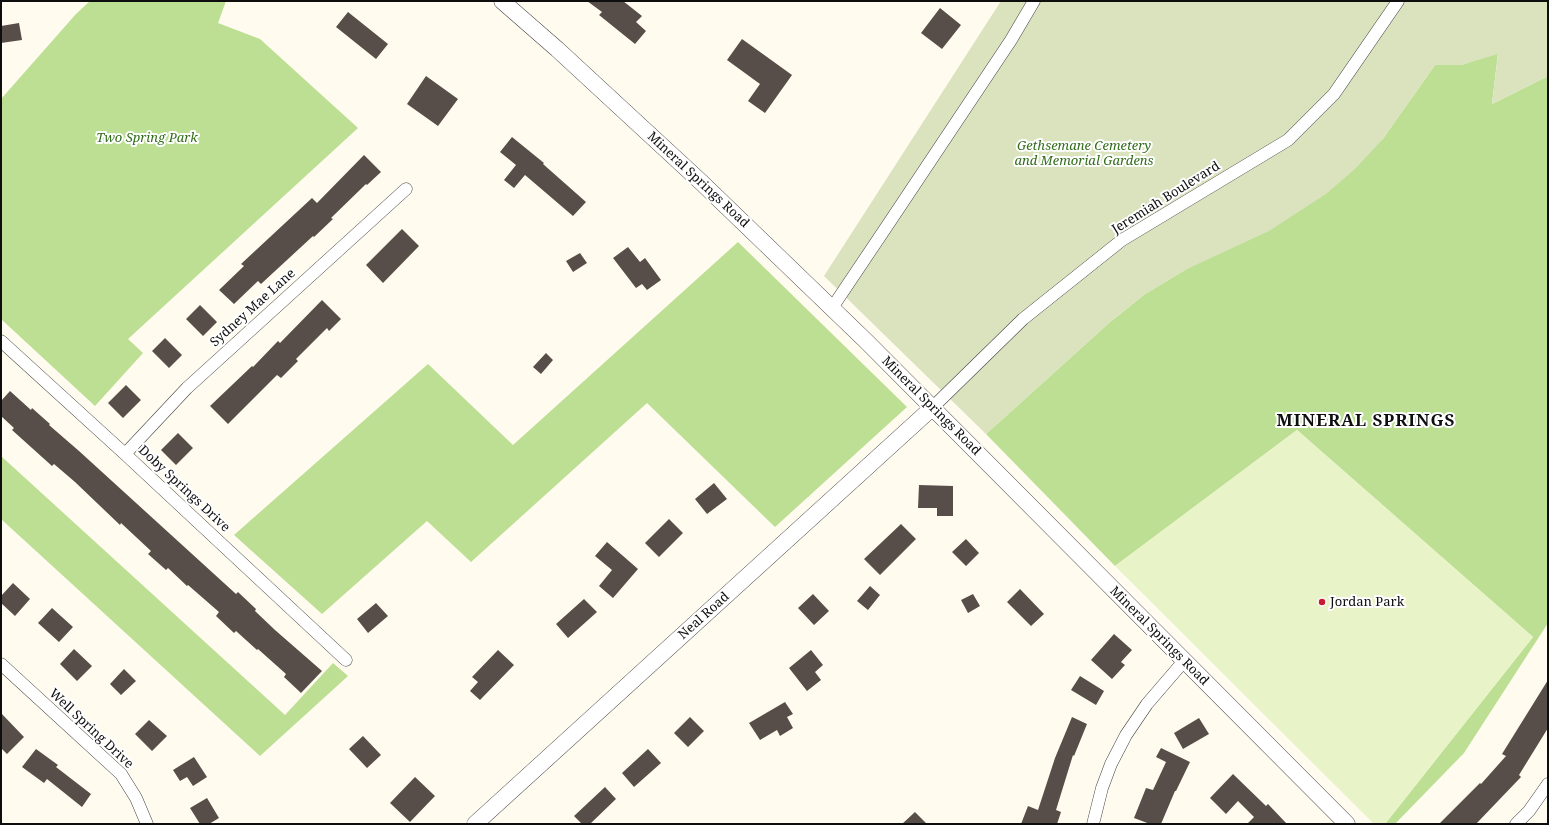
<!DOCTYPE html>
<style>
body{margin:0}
#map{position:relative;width:1549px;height:825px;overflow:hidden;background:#fffbef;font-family:"Noto Serif",serif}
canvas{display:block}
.frame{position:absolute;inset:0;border:2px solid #0e0e0e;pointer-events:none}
</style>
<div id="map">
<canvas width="1549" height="825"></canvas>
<div class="frame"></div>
</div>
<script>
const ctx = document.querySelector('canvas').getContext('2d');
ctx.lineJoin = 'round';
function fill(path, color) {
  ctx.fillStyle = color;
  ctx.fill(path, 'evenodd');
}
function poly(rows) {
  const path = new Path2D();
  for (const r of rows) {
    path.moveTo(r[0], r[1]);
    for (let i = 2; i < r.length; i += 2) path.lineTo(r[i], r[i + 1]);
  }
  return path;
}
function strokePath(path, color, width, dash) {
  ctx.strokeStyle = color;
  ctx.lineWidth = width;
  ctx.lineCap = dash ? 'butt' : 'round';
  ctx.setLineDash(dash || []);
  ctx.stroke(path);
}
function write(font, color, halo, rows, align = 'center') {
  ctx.font = font + ' "Noto Serif",serif';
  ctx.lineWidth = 4;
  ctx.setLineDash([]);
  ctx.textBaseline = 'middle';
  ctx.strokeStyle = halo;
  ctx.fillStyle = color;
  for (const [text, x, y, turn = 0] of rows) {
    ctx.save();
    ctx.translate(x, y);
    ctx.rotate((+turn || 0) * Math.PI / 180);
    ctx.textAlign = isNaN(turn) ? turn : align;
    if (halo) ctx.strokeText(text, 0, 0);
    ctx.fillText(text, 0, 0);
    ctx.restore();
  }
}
fill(poly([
 [90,1,226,1,218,23,260,39,358,128,128,339,143,353,95,406,1,319,1,99,76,14],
 [1498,53,1492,104,1548,76,1548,623,1464,753,1395,824,1385,824,1533,637,1297,430,1115,566,986,434,1109,323,1145,294,1185,270,1382,140,1435,65,1461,65],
 [738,242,907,407,775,527,647,403,471,562,427,521,322,614,234,535,428,364,513,445],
 [1,456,285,715,333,663,348,676,260,756,1,519]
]), '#bcdf93');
fill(poly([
 [1001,1,1548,1,1548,76,1492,104,1498,54,1461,65,1435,65,1382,140,1355,169,1326,194,1269,231,1185,270,1145,294,1109,323,986,434,824,276]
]), '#dae3be');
fill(poly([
 [1297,430,1533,637,1385,824,1374,824,1115,566]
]), '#e8f3c8');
fill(poly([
 [587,1,623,1,642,16,636,22,646,31,635,44,599,15,602,12],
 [940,8,961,25,942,49,921,33],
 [348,12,388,44,376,59,336,27],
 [19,23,22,40,1,43,1,26],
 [742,39,792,75,765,113,748,101,760,84,727,60],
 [426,76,458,99,438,126,407,104],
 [512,137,544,163,543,164,586,202,573,216,525,175,514,188,504,180,516,165,500,152],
 [364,155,381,172,367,185,366,184,331,218,333,219,314,237,313,236,261,284,258,281,234,304,219,290,244,266,241,264,312,198,317,203],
 [402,229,419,246,383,283,366,265],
 [628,247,640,262,645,258,661,280,647,290,642,284,636,288,613,258],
 [580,253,587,263,573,272,566,261],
 [322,300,341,319,329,331,327,328,296,359,298,361,281,378,277,375,228,424,210,406,252,366,253,367,278,341,280,343],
 [200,305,217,322,203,336,186,319],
 [165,338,182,355,169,368,152,351],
 [546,353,553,360,541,374,533,367],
 [126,385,141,400,123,418,108,403],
 [10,391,31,410,32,408,50,424,49,425,79,451,236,594,238,592,256,609,255,611,275,630,322,671,301,693,284,677,286,674,258,649,257,650,236,631,234,633,216,616,219,612,188,585,187,586,168,568,166,570,148,554,151,551,121,523,120,525,75,482,54,464,52,466,12,430,14,428,1,416,1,401],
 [178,433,193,448,176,465,161,450],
 [714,483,727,499,707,514,695,499],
 [919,485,953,486,953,516,937,516,937,508,918,508],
 [669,519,683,533,659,557,645,543],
 [901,524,916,539,880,575,864,559],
 [966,539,979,553,966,566,952,552],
 [607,542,638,569,613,598,599,586,612,570,595,556],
 [13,583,30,599,15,616,1,603,1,596],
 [870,586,880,595,868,610,857,601],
 [1020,589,1044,614,1031,626,1007,602],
 [813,594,829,611,814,625,798,608],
 [973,594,980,606,968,613,961,600],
 [584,599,597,612,568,638,556,624],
 [376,603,388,616,368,633,357,619],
 [52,608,73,627,59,642,38,623],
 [1114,634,1132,650,1121,662,1125,665,1112,679,1091,660],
 [74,649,92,666,77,681,60,664],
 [498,650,514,665,480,700,470,691,478,682,472,677],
 [811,650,823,665,815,672,821,680,807,691,789,668],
 [124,669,136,681,121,695,110,684],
 [1080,676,1104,691,1096,705,1071,690],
 [1548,680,1548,728,1519,775,1521,777,1476,824,1439,824,1480,783,1481,784,1506,756,1502,754],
 [785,702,793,714,787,717,793,728,780,736,777,730,760,740,749,723],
 [1,713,24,737,7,754,1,748],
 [690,717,704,731,688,747,674,733],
 [1072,717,1087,724,1074,756,1073,755,1056,810,1061,812,1057,824,1021,824,1028,806,1038,810,1055,758],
 [1199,718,1209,734,1183,749,1174,733],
 [149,720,167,736,152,751,135,734],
 [363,736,381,755,367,768,349,749],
 [1161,748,1190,762,1176,791,1175,791,1161,824,1150,824,1134,818,1146,788,1153,790,1166,762,1156,757],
 [36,749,58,765,56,767,91,794,82,807,47,779,44,783,22,767],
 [648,749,661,763,634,787,622,773],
 [194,757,207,777,193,786,187,777,180,781,173,770],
 [1233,774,1266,806,1268,804,1287,824,1247,824,1254,817,1238,801,1226,814,1210,798],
 [415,777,435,796,410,822,390,803],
 [605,787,616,799,590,824,582,824,574,816],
 [207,798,219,818,209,824,200,824,190,808],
 [915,812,927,824,902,824]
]), '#584e49');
const minor = poly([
 [832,308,891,220,1011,40,1034,1],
 [1,341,125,454,346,660],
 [932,408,1023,319,1122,240,1288,140,1334,94,1398,1],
 [125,454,187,388,406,189],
 [1,664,121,774,136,798,147,824],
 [1093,824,1102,788,1111,764,1126,735,1147,704,1184,661],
 [1516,824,1529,811,1548,784]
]);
const tertiary = poly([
 [502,1,557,49,701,182,866,341,1347,824],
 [475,824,932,408]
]);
strokePath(minor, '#414141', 13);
strokePath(tertiary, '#414141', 17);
strokePath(minor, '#fff', 12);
strokePath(tertiary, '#fff', 16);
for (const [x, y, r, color] of [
 [1322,602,4,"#ca1a31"]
]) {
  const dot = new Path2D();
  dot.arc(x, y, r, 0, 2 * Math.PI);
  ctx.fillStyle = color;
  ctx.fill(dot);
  strokePath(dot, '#fff', 1.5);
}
write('italic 13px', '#316c19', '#fff', [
 ["Two Spring Park",147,138],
 ["Gethsemane Cemetery",1084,146],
 ["and Memorial Gardens",1084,161]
]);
write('13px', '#0e0e0e', '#fff', [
 ["Mineral Springs Road",698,180,43],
 ["Jeremiah Boulevard",1166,198,-32],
 ["Sydney Mae Lane",253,308,-42],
 ["Mineral Springs Road",931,406,45],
 ["Doby Springs Drive",184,489,43],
 ["Neal Road",704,616,-42],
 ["Mineral Springs Road",1159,636,45],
 ["Well Spring Drive",91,729,43]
]);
write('13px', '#0e0e0e', '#fff', [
 ["Jordan Park",1330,602]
], 'left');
ctx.letterSpacing = '1px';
write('bold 17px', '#0e0e0e', '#fff', [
 ["MINERAL SPRINGS",1366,421]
]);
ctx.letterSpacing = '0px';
</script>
